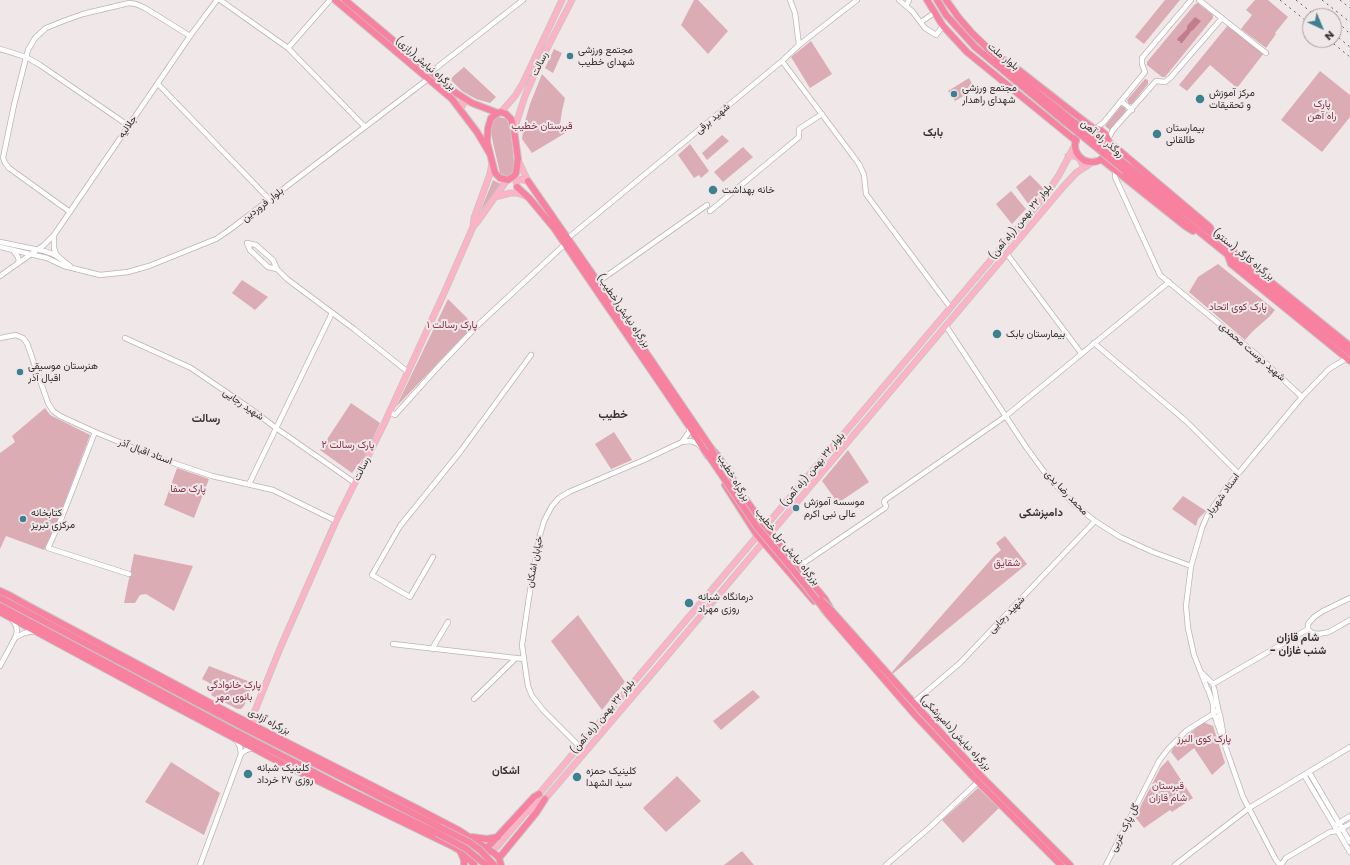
<!DOCTYPE html>
<meta charset="utf-8">
<style>
body{margin:0}
#map{position:relative;width:1350px;height:865px;overflow:hidden;background:#f0e7e9;font-family:Poppins,sans-serif}
canvas{display:block}
.north{position:absolute;left:1302px;top:8px;width:40px;height:40px;box-sizing:border-box;background:#f0e7e9;border:1px solid #a59e9f;border-radius:50%;rotate:136deg;font-size:11px;font-weight:700;line-height:16px;text-align:center;color:#343131}
.north::after{content:'';display:block;margin:auto;width:14px;height:18px;background:#3d8090;clip-path:polygon(50% 0,100% 100%,50% 72%,0 100%)}
</style>
<div id="map">
<canvas width="1350" height="865"></canvas>
<div class="north">N</div>
</div>
<script>
const ctx = document.querySelector('canvas').getContext('2d');
ctx.lineJoin = 'round';
function fill(path, color) {
  ctx.fillStyle = color;
  ctx.fill(path, 'evenodd');
}
function poly(rows) {
  const path = new Path2D();
  for (const r of rows) {
    if (r.length === 3) {
      path.moveTo(r[0] + r[2], r[1]);
      path.arc(r[0], r[1], r[2], 0, 2 * Math.PI);
      continue;
    }
    path.moveTo(r[0], r[1]);
    for (let i = 2; i < r.length; i += 2) path.lineTo(r[i], r[i + 1]);
  }
  return path;
}
function strokePath(path, color, width, dash) {
  ctx.strokeStyle = color;
  ctx.lineWidth = width;
  ctx.lineCap = dash ? 'butt' : 'round';
  ctx.setLineDash(dash || []);
  ctx.stroke(path);
}
function write(font, color, halo, rows, align = 'center') {
  ctx.font = font + ' Poppins,Vazirmatn,sans-serif';
  ctx.lineWidth = 4;
  ctx.setLineDash([]);
  ctx.textBaseline = 'middle';
  ctx.strokeStyle = halo;
  ctx.fillStyle = color;
  for (const [text, x, y, turn = 0] of rows) {
    ctx.save();
    ctx.translate(x, y);
    ctx.rotate((+turn || 0) * Math.PI / 180);
    ctx.textAlign = isNaN(turn) ? turn : align;
    if (halo) ctx.strokeText(text, 0, 0);
    ctx.fillText(text, 0, 0);
    ctx.restore();
  }
}
fill(poly([
 [694,0,698,0,728,31,708,54,681,25],
 [1165,0,1180,0,1144,44,1135,37],
 [1255,0,1268,0,1288,17,1275,33,1276,34,1266,48,1241,29,1252,15,1246,10],
 [1198,3,1213,15,1213,18,1165,77,1162,77,1147,65,1147,62,1195,4],
 [1228,25,1264,53,1237,88,1210,65,1187,91,1179,85],
 [811,41,832,74,810,88,791,57],
 [554,49,562,53,553,73,545,68],
 [464,67,496,97,490,103,476,99,462,91,450,79],
 [1320,71,1350,95,1350,117,1322,152,1281,120],
 [542,74,565,98,562,111,560,124,567,132,532,153,522,139,524,125,530,104],
 [969,78,975,89,955,101,948,91],
 [1145,79,1148,80,1148,84,1132,104,1129,104,1127,100],
 [1121,106,1125,107,1126,111,1110,130,1105,126],
 [499,117,507,119,511,134,514,161,514,170,513,173,507,177,500,173,493,143,491,132,492,124,494,120],
 [722,135,729,141,707,160,702,153],
 [690,144,709,171,701,178,699,175,694,178,678,155],
 [743,147,753,157,723,182,714,172],
 [1030,175,1044,189,1029,205,1016,187],
 [493,180,501,184,480,212],
 [1011,191,1026,209,1012,224,996,204],
 [1218,264,1275,310,1270,316,1252,332,1245,340,1189,292,1198,277],
 [242,280,268,297,255,310,232,293],
 [448,299,474,325,396,407],
 [351,403,380,423,365,456,352,473,320,450],
 [45,408,50,415,90,435,60,515,44,550,6,536,0,549,0,453,15,442,12,436],
 [614,432,632,460,611,469,595,444],
 [848,450,869,482,838,503,822,481],
 [177,468,209,479,194,518,164,505],
 [1183,496,1206,511,1198,519,1196,526,1172,509],
 [1005,536,1027,564,885,680,994,556,1001,550,996,543],
 [134,554,193,566,174,611,146,594,140,595,135,603,124,603],
 [578,615,625,682,602,710,551,641],
 [209,666,253,683,244,706,241,709,237,709,211,695,215,686,202,679],
 [753,690,760,697,721,730,713,721],
 [1203,722,1213,726,1225,763,1212,775,1194,748,1178,761,1171,752,1173,748],
 [1168,760,1193,798,1172,812,1170,810,1144,828,1135,817,1161,767],
 [171,762,220,793,204,835,145,802],
 [677,776,701,801,666,832,643,808],
 [978,788,999,808,963,843,942,820],
 [742,851,754,865,724,865]
]), '#dcacb5');
fill(poly([
 [1195,17,1201,21,1193,30,1190,32,1190,33,1182,43,1180,43,1180,41,1178,41,1177,39,1187,29,1187,26]
]), '#c07e8d');
strokePath(poly([
 [488,863,499,850]
]), '#cac3c4', 5.5, [5.5, 3]);
const secondary = poly([
 [220,0,288,48,365,127],
 [790,0,795,13,799,45],
 [899,0,912,11,925,28,936,35,943,26],
 [1199,0,1266,53],
 [906,6,909,0],
 [921,22,934,13],
 [288,48,330,0],
 [0,49,26,57,40,65,129,126],
 [782,61,859,164,864,175,866,194,950,307],
 [431,72,523,0],
 [158,84,270,200],
 [1121,101,1132,110],
 [1095,129,1104,122,1145,72,1142,64,1142,58,1191,0],
 [1108,139,1113,130,1156,81,1165,82,1171,77,1222,18],
 [1115,170,1115,177,1160,275,1257,355,1302,397],
 [710,211,799,137,799,129,822,114],
 [70,212,9,168,5,163,3,158,14,105,28,50,35,38,46,28,66,20,83,14,129,3,136,4,145,8,190,36],
 [54,235,54,248,56,254,61,259,70,266],
 [568,238,782,61,799,45,857,0],
 [0,242,44,251,53,254,61,259],
 [247,243,256,245,273,260,277,269,287,279,354,329,408,372],
 [247,243,250,250,268,267,277,269],
 [0,247,47,258,64,266,100,275,128,272,149,266,216,239,228,231,428,79],
 [13,250,18,257,19,261,17,264],
 [1007,254,1081,353],
 [0,276,44,245,54,235,190,36,217,0],
 [598,282,707,205],
 [946,326,1026,447,1048,477,1075,505,1095,521,1120,537,1153,552,1191,566],
 [0,338,16,335,23,338,27,343,48,403,53,411,60,416,95,432,153,456,212,476,273,490,336,521],
 [125,338,191,368,251,409,276,428,355,483],
 [1094,343,1186,421,1238,473],
 [390,412,395,415,439,366,478,325,564,245],
 [95,432,62,517,48,548,129,574],
 [682,442,691,441,698,444,700,446],
 [249,484,332,313],
 [433,557,410,597,372,575,400,526,460,452,531,355],
 [798,567,885,508,886,506,884,502,885,500,1006,416,1169,282],
 [1350,598,1323,611,1314,617,1308,624,1308,629,1312,633,1319,634,1329,632,1350,620],
 [15,638,24,633,35,631],
 [393,644,524,659],
 [432,649,448,622],
 [0,666,15,638,17,631,16,626,12,619],
 [1203,674,1212,683],
 [1213,684,1308,629],
 [1207,688,1194,655,1188,628,1186,606,1191,566,1202,528,1207,516,1227,487,1302,397,1329,369,1347,358],
 [1214,688,1219,713],
 [1208,689,1213,704,1213,712],
 [474,699,516,658],
 [913,703,960,663,1095,521],
 [1220,715,1223,732],
 [1215,717,1243,797,1276,860,1280,865],
 [579,746,543,710,532,696,528,686,526,673,522,645,529,597,540,535,544,521,552,506,559,498,569,492,644,460,682,442,689,432,689,426],
 [241,754,246,750,253,748],
 [1309,772,1350,842],
 [1304,775,1350,852],
 [1336,825,1350,816],
 [200,865,241,754,240,747,236,739],
 [886,865,929,828,978,782],
 [1106,865,1159,761,1168,749,1186,731,1213,714,1215,711,1216,711,1219,713,1220,715,1217,717,1215,717,1213,714],
 [1175,865,1249,808,1350,747],
 [1281,865,1286,858,1330,832,1337,831,1350,824]
]);
const primary = poly([
 [457,105,462,106,464,103,461,97],
 [501,112,515,96,523,83,562,0],
 [514,130,525,96,537,68,572,0],
 [1068,156,1075,156,1079,158,1083,165,1082,169],
 [518,160,528,181],
 [517,187,516,181,518,179,528,181],
 [495,197,510,193,517,193,526,196],
 [473,227,478,221,507,180],
 [257,727,254,719,254,713,281,646,336,521,384,424,445,291,473,227,474,218,490,174,492,163],
 [531,812,545,799,651,675,1063,187,1076,173,1094,161],
 [497,847,532,805,539,794,1045,196,1059,175,1076,143]
]);
const highway = poly([
 [335,0,452,99,477,132,490,154],
 [345,0,456,93,472,103,498,113],
 [927,0,943,26,967,52,1076,141],
 [937,0,946,15,975,47,1065,122],
 [946,0,959,18,972,33,1011,71,1069,118],
 [1004,60,1020,71,1093,128],
 [501,112,506,114,511,119,514,130,518,159,516,173,514,176,508,180,500,178,495,173,487,142,488,128,491,118,498,113,501,112],
 [1092,145,17],
 [1108,141,1210,227,1213,235],
 [1101,159,1185,226,1193,231],
 [1129,167,1350,346],
 [1125,171,1208,239,1350,353],
 [528,181,598,282,711,448,718,456,746,500,770,533,825,599,831,610,921,711,983,778,1070,865],
 [517,187,529,198,554,228,689,426,708,456],
 [1228,256,1231,264,1350,361],
 [725,485,757,535,814,601],
 [0,591,9,595,27,605,233,715,420,810,460,831,486,848],
 [0,598,245,728,439,827],
 [0,606,228,728,352,792,437,833],
 [824,610,915,715,978,782,1061,865],
 [0,612,172,705,287,766,452,846,459,850,474,864],
 [472,837,487,839,498,837],
 [483,847,494,853,499,858,501,865],
 [487,848,534,797,539,794],
 [461,853,464,860,464,865],
 [499,858,536,813,545,799]
]);
strokePath(secondary, '#bcb3b5', 6);
strokePath(primary, '#c6c5c5', 7);
strokePath(highway, '#c6c5c5', 8);
strokePath(secondary, '#fff', 4.5);
strokePath(primary, '#fbb3c5', 5.5);
strokePath(highway, '#f8819f', 6);
strokePath(poly([
 [1280,0,1310,24],
 [1296,0,1316,16],
 [1322,0,1350,22],
 [1340,0,1350,8],
 [1334,18,1350,34],
 [1334,34,1350,47],
 [1329,40,1350,57]
]), '#656161', 1, [2, 4]);
const highwayBridge = poly([
 [1069,118,1129,167],
 [1065,122,1125,171],
 [711,448,720,467],
 [706,452,757,527,794,571,827,613],
 [821,600,831,610],
 [439,827,469,842,480,850,494,865],
 [437,833,465,848,486,865]
]);
strokePath(highwayBridge, '#c6c5c5', 8, []);
strokePath(highwayBridge, '#f8819f', 6);
for (const [x, y, r, color] of [
 [570,56,4,"#3d8090"],
 [954,94,4,"#3d8090"],
 [1200,99,5,"#3d8090"],
 [1157,134,5,"#3d8090"],
 [713,190,5,"#3d8090"],
 [997,334,5,"#3d8090"],
 [20,372,4,"#3d8090"],
 [796,508,4,"#3d8090"],
 [23,519,4,"#3d8090"],
 [689,603,5,"#3d8090"],
 [248,774,5,"#3d8090"],
 [577,777,5,"#3d8090"]
]) {
  const dot = new Path2D();
  dot.arc(x, y, r, 0, 2 * Math.PI);
  ctx.fillStyle = color;
  ctx.fill(dot);
  strokePath(dot, '#f0e7e9', 1.5);
}
write('10px', '#343131', '#f0e7e9', [
 ["مجتمع ورزشی",578,50],
 ["شهدای خطیب",578,62],
 ["مجتمع ورزشی",962,88],
 ["شهدای راهدار",962,100],
 ["مرکز آموزش",1209,93],
 ["و تحقیقات",1209,105],
 ["بیمارستان",1166,128],
 ["طالقانی",1166,140],
 ["خانه بهداشت",722,190],
 ["بیمارستان بابک",1006,334],
 ["هنرستان موسیقی",28,366],
 ["اقبال آذر",28,378],
 ["موسسه آموزش",804,502],
 ["عالی نبی اکرم",804,514],
 ["کتابخانه",31,513],
 ["مرکزى تبریز",31,525],
 ["درمانگاه شبانه",698,597],
 ["روزی مهراد",698,609],
 ["کلینیک شبانه",257,768],
 ["روزی ۲۷ خرداد",257,780],
 ["کلینیک حمزه",586,771],
 ["سید الشهدا",586,783]
], 'left');
write('10px', '#343131', '#f0e7e9', [
 ["بلوار ملت",1003,57,39],
 ["بزرگراه نیایش(رازی)",425,64,41],
 ["رسالت",540,64,-64],
 ["شهید برقی",713,119,-40],
 ["جلالیه",128,127,-55],
 ["روگذر راه آهن",1102,139,40],
 ["بلوار فروردین",263,205,-38],
 ["بلوار ۲۲ بهمن (راه آهن)",1021,222,-51],
 ["بزرگراه کارگر (سنتو)",1243,255,39],
 ["بزرگراه نیایش(خطیب)",623,311,56],
 ["شهید دوست محمدی",1252,352,41],
 ["شهید رجایی",243,405,35],
 ["استاد اقبال آذر",145,452,21],
 ["رسالت",362,469,-64],
 ["بلوار ۲۲ بهمن (راه آهن)",813,470,-50],
 ["بزرگراه خطیب",733,478,59],
 ["محمد رضا یدی",1066,493,46],
 ["استاد شهریار",1223,495,-54],
 ["بزرگراه نیایش-پل خطیب",787,547,51],
 ["خیابان اشکان",535,562,-79],
 ["شهید رجایی",1007,615,-46],
 ["بلوار ۲۲ بهمن (راه آهن)",603,717,-50],
 ["بزرگراه آزادی",269,722,27],
 ["بزرگراه نیایش(دامپزشکی)",955,733,47],
 ["گل پارک غربی",1125,828,-63]
]);
write('10px', '#833249', '#f0e7e9', [
 ["پارک",1322,104],
 ["راه آهن",1322,116],
 ["قبرستان خطیب",542,126],
 ["پارک کوی اتحاد",1238,307],
 ["پارک رسالت ۱",452,325],
 ["پارک رسالت ۲",348,445],
 ["پارک صفا",188,489],
 ["شقایق",1007,563],
 ["پارک خانوادگی",234,685],
 ["بانوی مهر",234,697],
 ["پارک کوی البرز",1204,739],
 ["قبرستان",1168,786],
 ["شام قازان",1168,798]
]);
write('bold 11px', '#343131', '#f0e7e9', [
 ["بابک",933,133],
 ["خطیب",613,415],
 ["رسالت",206,419],
 ["دامپزشکی",1041,513],
 ["شام قازان",1298,638],
 ["- شنب غازان",1298,651],
 ["اشکان",506,771]
]);
</script>
